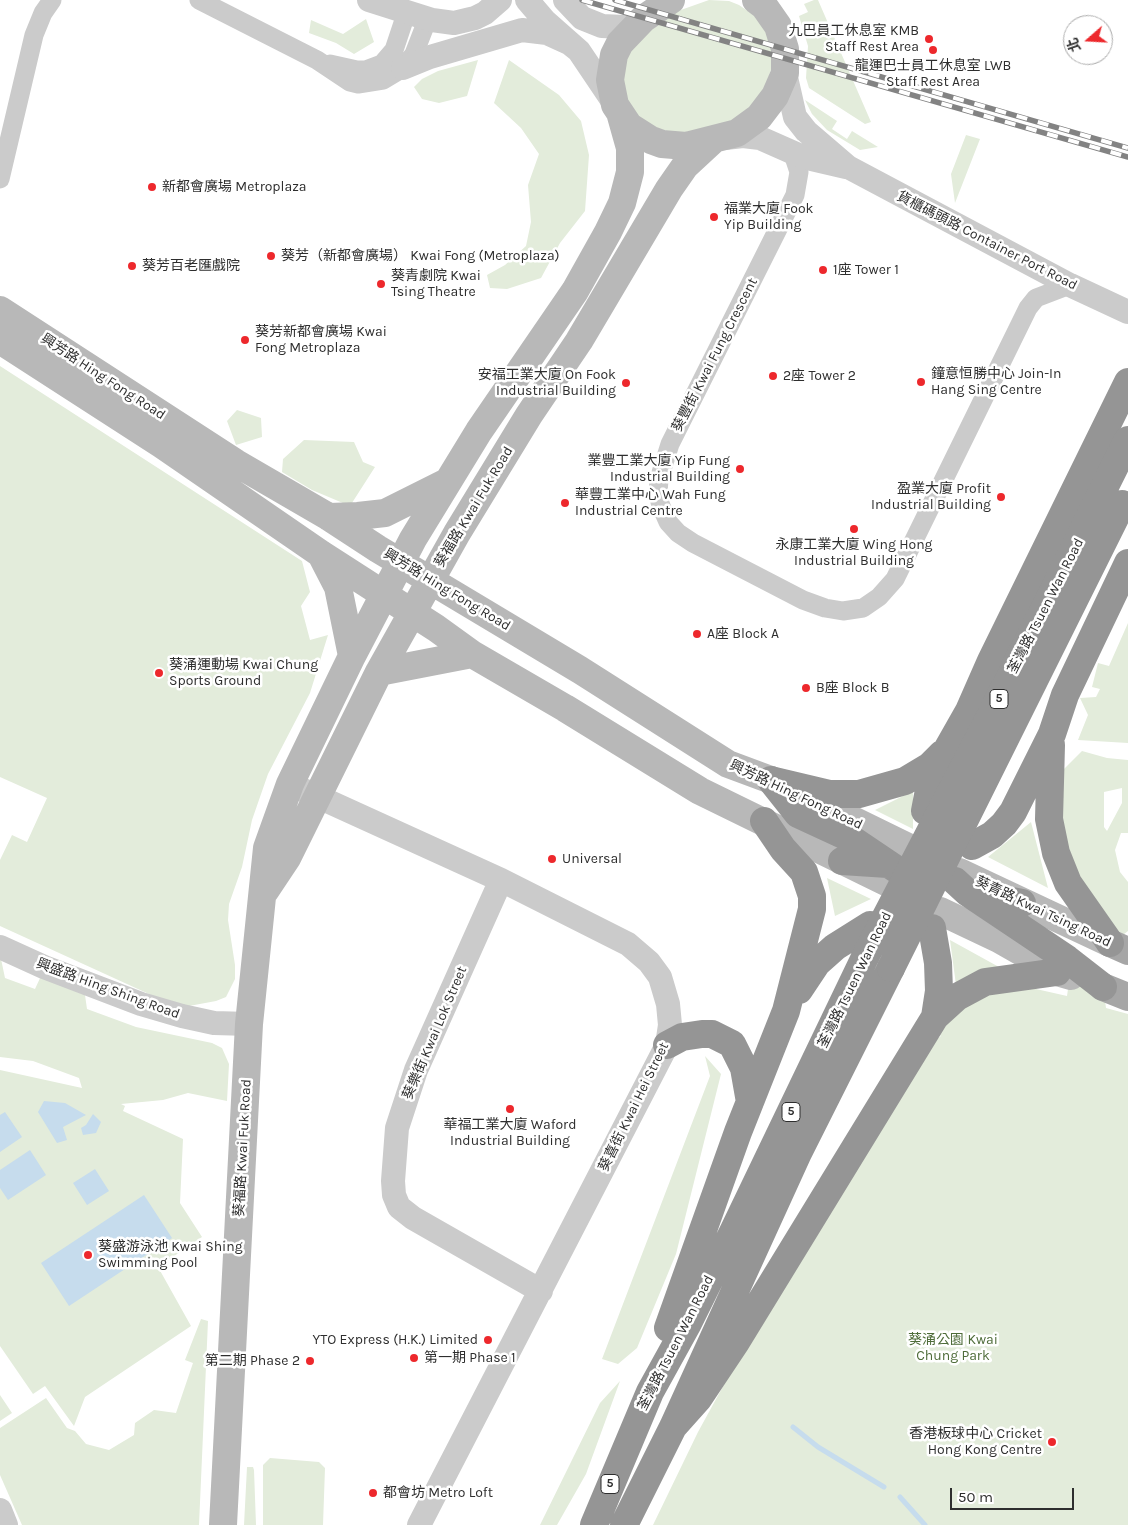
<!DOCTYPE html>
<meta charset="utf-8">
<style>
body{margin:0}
#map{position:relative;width:1128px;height:1525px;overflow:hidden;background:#fff;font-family:Karla,"Noto Sans TC",sans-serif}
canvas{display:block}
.north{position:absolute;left:1063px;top:15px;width:50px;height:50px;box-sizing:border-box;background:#fff;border:1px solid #ababab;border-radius:50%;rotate:251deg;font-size:14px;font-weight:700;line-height:20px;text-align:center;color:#2e2e2e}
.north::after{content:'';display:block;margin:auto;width:18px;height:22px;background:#ed282c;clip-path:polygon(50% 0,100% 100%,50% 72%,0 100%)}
.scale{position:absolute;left:950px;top:1488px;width:124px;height:22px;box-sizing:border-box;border:2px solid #2e2e2e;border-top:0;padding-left:6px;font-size:15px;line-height:18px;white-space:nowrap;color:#2e2e2e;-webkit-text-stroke:4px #fff;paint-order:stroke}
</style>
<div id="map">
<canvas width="1128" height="1525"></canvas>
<div class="north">北</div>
<div class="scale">50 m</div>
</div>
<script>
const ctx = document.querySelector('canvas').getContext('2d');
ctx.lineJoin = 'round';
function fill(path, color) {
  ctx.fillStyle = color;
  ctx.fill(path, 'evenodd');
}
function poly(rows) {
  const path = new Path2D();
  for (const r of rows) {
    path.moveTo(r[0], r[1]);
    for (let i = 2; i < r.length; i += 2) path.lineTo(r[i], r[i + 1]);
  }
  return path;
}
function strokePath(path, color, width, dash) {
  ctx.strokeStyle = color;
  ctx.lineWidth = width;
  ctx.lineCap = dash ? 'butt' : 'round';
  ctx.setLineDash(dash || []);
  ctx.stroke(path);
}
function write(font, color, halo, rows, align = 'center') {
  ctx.font = font + ' Karla,"Noto Sans TC",sans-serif';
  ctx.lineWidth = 5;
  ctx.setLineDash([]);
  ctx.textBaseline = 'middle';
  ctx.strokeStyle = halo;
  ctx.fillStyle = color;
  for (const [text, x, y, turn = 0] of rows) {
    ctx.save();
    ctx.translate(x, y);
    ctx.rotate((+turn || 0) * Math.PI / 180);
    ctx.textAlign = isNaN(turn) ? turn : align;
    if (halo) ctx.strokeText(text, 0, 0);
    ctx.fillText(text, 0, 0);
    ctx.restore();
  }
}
fill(poly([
 [709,0,729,1,739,5,755,16,767,32,772,51,771,70,764,90,750,108,732,121,696,132,675,133,656,128,638,117,627,100,623,79,626,59,631,51,652,29,678,11],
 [814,0,818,0,871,122,865,124,809,88,806,78,808,46,799,16,808,12,804,4],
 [366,19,374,42,354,54,336,43,309,33,311,20,343,34],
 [478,60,467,96,439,103,422,99,414,87,422,79,438,71],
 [509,60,559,95,581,121,589,155,585,211,560,243,541,278,507,289,490,288,487,275,505,265,526,246,531,222,528,185,539,154,521,128,494,103],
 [805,100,837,121,832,129,847,139,852,131,878,147,860,150,827,130,812,114],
 [966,135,980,139,955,203,951,174],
 [0,366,302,561,310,592,301,606,310,640,328,635,310,693,268,774,252,820,242,867,229,904,228,920,235,965,235,979,226,997,216,1001,189,1006,162,1000,0,926,0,860,12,835,27,842,47,798,0,777],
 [237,410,261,418,262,437,236,445,227,421],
 [304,440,354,442,363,462,375,467,350,506,312,490,282,472,283,459],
 [1128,623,1128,743,1078,740,1088,715,1080,698,1096,697,1100,689,1092,687,1098,663,1109,666],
 [1082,751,1107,758,1128,760,1128,833,1121,833,1115,850,1120,872,1128,882,1128,931,1123,935,1103,917,1061,851,1059,774],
 [1122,788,1122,803,1107,831,1104,827,1104,792],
 [913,791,913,829,875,810],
 [1031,822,1048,888,988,857],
 [827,878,871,899,835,916],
 [950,940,999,967,956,985],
 [0,954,5,978,35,989,41,976,84,988,87,1009,136,1027,212,1043,222,1048,229,1064,227,1101,188,1093,163,1100,121,1104,125,1106,123,1111,183,1139,180,1203,202,1237,158,1267,191,1326,85,1397,74,1426,45,1386,33,1394,0,1346,0,1070,82,1088,79,1078,33,1061,0,1057],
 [1069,982,1103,986,1106,1008,1128,1014,1128,1525,653,1525,698,1432,744,1348,929,1044,941,1036,935,1032,953,1010,1014,984,1067,996],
 [705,1056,721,1074,676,1254,637,1348,618,1364,602,1359,710,1076],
 [201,1319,208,1321,199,1525,22,1525,0,1475,0,1428,46,1398,67,1428,75,1431,86,1444,109,1450,134,1435,135,1423,154,1410,176,1413,193,1363,185,1360],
 [620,1381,586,1474,557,1525,540,1525,600,1403],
 [0,1395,12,1413,0,1421],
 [270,1458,319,1462,325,1468,323,1525,263,1525,263,1465],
 [247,1467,253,1467,254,1470,256,1525,244,1525]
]), '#e3ecdb');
fill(poly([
 [44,1101,65,1103,86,1115,63,1127,67,1140,57,1143,38,1112],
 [5,1112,22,1137,0,1152,0,1115],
 [93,1114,101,1122,96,1133,83,1135,81,1128,86,1125],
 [30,1150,46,1175,8,1200,0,1188,0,1170],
 [95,1169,109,1191,87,1205,73,1183],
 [144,1195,172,1238,69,1306,41,1263]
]), '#c6dced');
strokePath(poly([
 [793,1427,818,1447,884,1487],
 [900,1497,925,1525]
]), '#c6dced', 5);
strokePath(poly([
 [199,0,317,60,350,82,358,84,383,80,403,68,414,54,428,18],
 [330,64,357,70,366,70,382,64,394,50,407,11],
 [792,151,799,172,795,195,670,444,659,479,658,494,661,506,668,522,678,533,693,543,803,600,825,608,843,611,863,608,879,597,895,579,1028,308,1036,298,1070,285],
 [0,179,34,35,43,13,52,0]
]), '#cbcbcb', 19);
strokePath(poly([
 [369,0,432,20,454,23,475,18,485,13,500,0],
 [527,0,545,21,579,51,614,103],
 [565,0,582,18,602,26,624,27,643,19],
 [403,68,430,57,522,30,547,33,569,43,579,51],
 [785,73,795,117,806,131,848,167,1070,285,1128,312],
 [725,138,743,136,760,138,803,157,846,167],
 [290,784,501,880,628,944,649,962,660,977,668,1004,670,1025,667,1045,419,1525],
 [501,880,416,1070,397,1128,393,1181,394,1195,399,1207,413,1218,541,1291],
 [0,947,44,967,141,1004,182,1016,214,1023,249,1024],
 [0,1510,6,1525]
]), '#cbcbcb', 24);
strokePath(poly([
 [671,0,643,19,620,43,614,55,610,80,615,105,629,126,651,140,662,144,686,146,737,133,759,117,775,96,785,73,785,49,778,26,764,6,756,0],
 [0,310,236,463,329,517,378,549,580,670,728,764,771,780,908,847],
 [0,340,161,444,321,554,436,628,472,654,565,708,700,791,890,884],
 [329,517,358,516,385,513,447,482],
 [322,556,338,587,352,656],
 [379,672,472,654],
 [959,872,1110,943],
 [265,891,287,858,379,672,457,533,529,415,579,341,669,189,685,166,712,141],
 [940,911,999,939,1057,972,1071,976],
 [223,1525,249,1024,267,848,290,784,352,656,413,539,479,431,575,291,608,232,622,203,630,172,630,148,621,116]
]), '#b8b8b8', 28);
strokePath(poly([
 [1110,943,1128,951],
 [1103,987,1128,997]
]), '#a6a6a6', 28);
strokePath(poly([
 [1051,745,1049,819,1056,853,1068,883,1110,943],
 [771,780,830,794,859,794,905,781,930,766,942,754],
 [771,780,798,814,850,838,896,869],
 [925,811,930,785,948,748,969,711,991,661,1128,382],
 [972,846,992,835,1004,824,1013,812,1052,734,1065,695,1128,563],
 [842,861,888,864],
 [955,881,967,892,1067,959,1103,987],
 [977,894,1022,903],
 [932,928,938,963,939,991,935,1017],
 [799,990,817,963,835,947,870,925],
 [667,1045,682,1037,702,1034,712,1034,732,1044,744,1068,750,1102],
 [668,1328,738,1132,786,1011,812,909,812,896,804,872,783,849,764,821],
 [673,1427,698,1399,736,1342,935,1017,957,997,985,982,1057,972],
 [594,1525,650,1392,687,1325,734,1230,866,955],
 [624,1525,673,1427,798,1153,891,968]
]), '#959595', 28);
const rail = poly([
 [582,0,1128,157],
 [615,0,1128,148]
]);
strokePath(rail, '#838383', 5.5);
strokePath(rail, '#fff', 4, [11]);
strokePath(poly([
 [866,955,991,715,1128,440],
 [891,968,1122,504]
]), '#959595', 28);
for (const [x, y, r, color] of [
 [929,39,5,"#ed282c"],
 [933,50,5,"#ed282c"],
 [152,187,5,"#ed282c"],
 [714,217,5,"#ed282c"],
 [271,256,5,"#ed282c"],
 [132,266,5,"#ed282c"],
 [823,270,5,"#ed282c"],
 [381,284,5,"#ed282c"],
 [245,340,5,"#ed282c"],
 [773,376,5,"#ed282c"],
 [921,382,5,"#ed282c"],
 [626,383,5,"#ed282c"],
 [740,469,5,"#ed282c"],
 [1001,497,5,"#ed282c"],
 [565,503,5,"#ed282c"],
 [854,529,5,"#ed282c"],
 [697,634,5,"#ed282c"],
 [159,673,5,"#ed282c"],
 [806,688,5,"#ed282c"],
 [552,859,5,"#ed282c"],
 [510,1109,5,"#ed282c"],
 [88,1255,5,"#ed282c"],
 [488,1340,5,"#ed282c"],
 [414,1358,5,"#ed282c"],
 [310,1361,5,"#ed282c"],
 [1052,1442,5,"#ed282c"],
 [373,1493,5,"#ed282c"]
]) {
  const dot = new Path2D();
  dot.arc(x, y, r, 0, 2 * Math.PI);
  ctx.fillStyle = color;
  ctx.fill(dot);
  strokePath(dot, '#fff', 2);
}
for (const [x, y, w] of [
 [999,699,18],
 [791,1112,18],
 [610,1484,18]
]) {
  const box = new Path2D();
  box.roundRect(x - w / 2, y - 9.5, w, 19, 4);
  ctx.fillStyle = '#fff';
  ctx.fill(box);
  strokePath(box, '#2e2e2e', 1);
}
write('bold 12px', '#2e2e2e', null, [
 ["5",999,699],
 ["5",791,1112],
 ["5",610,1484]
]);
write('14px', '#2e2e2e', '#fff', [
 ["九巴員工休息室 KMB",919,31,"right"],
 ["Staff Rest Area",919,47,"right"],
 ["龍運巴士員工休息室 LWB",933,66,"center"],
 ["Staff Rest Area",933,82,"center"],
 ["新都會廣場 Metroplaza",162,187],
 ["福業大廈 Fook",724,209],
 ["Yip Building",724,225],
 ["葵芳（新都會廣場） Kwai Fong (Metroplaza)",281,256],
 ["葵芳百老匯戲院",142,266],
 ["1座 Tower 1",833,270],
 ["葵青劇院 Kwai",391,276],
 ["Tsing Theatre",391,292],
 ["葵芳新都會廣場 Kwai",255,332],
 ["Fong Metroplaza",255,348],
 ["鐘意恒勝中心 Join-In",931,374],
 ["Hang Sing Centre",931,390],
 ["安福工業大廈 On Fook",616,375,"right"],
 ["Industrial Building",616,391,"right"],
 ["2座 Tower 2",783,376],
 ["業豐工業大廈 Yip Fung",730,461,"right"],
 ["Industrial Building",730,477,"right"],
 ["盈業大廈 Profit",991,489,"right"],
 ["Industrial Building",991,505,"right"],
 ["華豐工業中心 Wah Fung",575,495],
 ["Industrial Centre",575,511],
 ["永康工業大廈 Wing Hong",854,545,"center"],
 ["Industrial Building",854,561,"center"],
 ["A座 Block A",707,634],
 ["葵涌運動場 Kwai Chung",169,665],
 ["Sports Ground",169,681],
 ["B座 Block B",816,688],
 ["Universal",562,859],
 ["華福工業大廈 Waford",510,1125,"center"],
 ["Industrial Building",510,1141,"center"],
 ["葵盛游泳池 Kwai Shing",98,1247],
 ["Swimming Pool",98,1263],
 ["YTO Express (H.K.) Limited",478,1340,"right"],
 ["第一期 Phase 1",424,1358],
 ["第二期 Phase 2",300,1361,"right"],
 ["香港板球中心 Cricket",1042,1434,"right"],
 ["Hong Kong Centre",1042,1450,"right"],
 ["都會坊 Metro Loft",383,1493]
], 'left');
write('14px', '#2e2e2e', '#fff', [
 ["貨櫃碼頭路 Container Port Road",987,241,27],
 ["葵豐街 Kwai Fung Crescent",715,355,-63],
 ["興芳路 Hing Fong Road",103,377,33],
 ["葵福路 Kwai Fuk Road",474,507,-59],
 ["興芳路 Hing Fong Road",447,590,31],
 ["荃灣路 Tsuen Wan Road",1046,606,-63],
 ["興芳路 Hing Fong Road",796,795,25],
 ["葵青路 Kwai Tsing Road",1043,912,25],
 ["荃灣路 Tsuen Wan Road",855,980,-64],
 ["興盛路 Hing Shing Road",108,989,20],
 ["葵樂街 Kwai Lok Street",435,1033,-67],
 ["葵喜街 Kwai Hei Street",634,1107,-64],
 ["葵福路 Kwai Fuk Road",243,1148,-87],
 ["荃灣路 Tsuen Wan Road",676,1343,-63]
]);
write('14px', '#4e6c39', '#fff', [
 ["葵涌公園 Kwai",953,1340],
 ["Chung Park",953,1356]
]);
</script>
